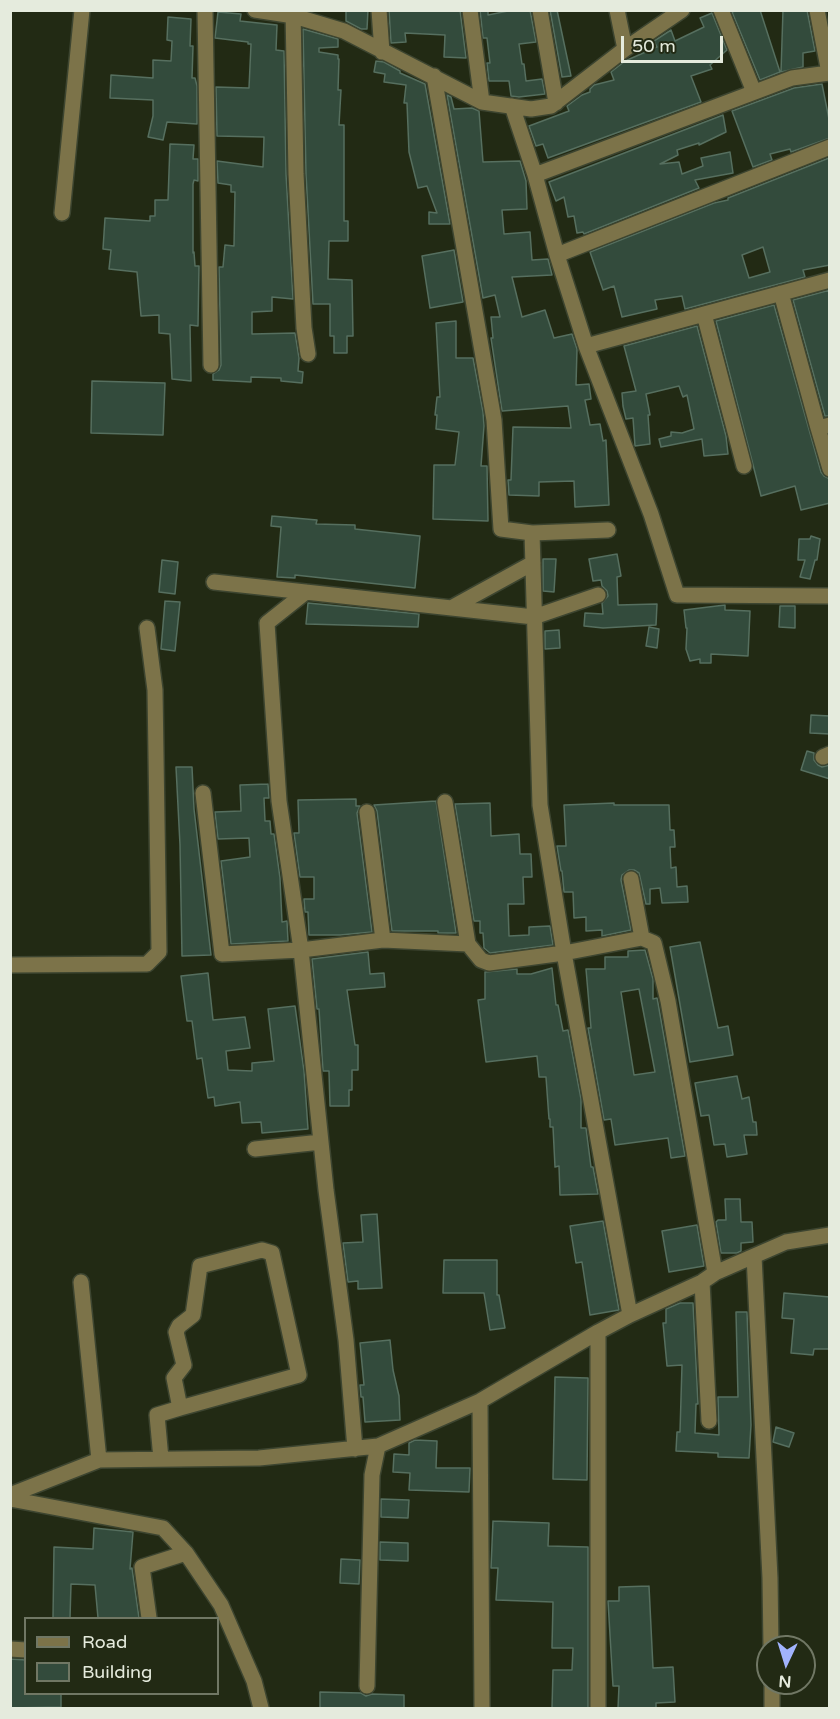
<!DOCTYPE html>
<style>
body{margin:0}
#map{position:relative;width:840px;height:1719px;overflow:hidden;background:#222a14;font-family:"Varela Round",sans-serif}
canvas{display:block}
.frame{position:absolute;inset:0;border:12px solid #e5ebdd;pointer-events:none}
.legend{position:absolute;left:24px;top:1617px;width:195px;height:78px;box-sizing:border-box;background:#222a14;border:2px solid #707764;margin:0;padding:8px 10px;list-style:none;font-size:18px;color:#e5ebdd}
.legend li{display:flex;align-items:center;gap:12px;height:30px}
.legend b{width:30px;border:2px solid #707764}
.north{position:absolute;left:756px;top:1635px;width:60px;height:60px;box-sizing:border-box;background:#222a14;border:2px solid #707764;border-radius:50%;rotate:184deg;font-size:16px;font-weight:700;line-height:24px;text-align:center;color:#e5ebdd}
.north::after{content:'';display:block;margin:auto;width:21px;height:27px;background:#a1b3fd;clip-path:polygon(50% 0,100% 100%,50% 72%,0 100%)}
.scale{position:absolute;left:621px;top:36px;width:102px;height:27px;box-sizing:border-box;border:3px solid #e5ebdd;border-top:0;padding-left:8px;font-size:18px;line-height:21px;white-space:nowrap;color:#e5ebdd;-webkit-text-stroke:4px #222a14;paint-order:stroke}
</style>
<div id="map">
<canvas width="840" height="1719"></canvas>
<div class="frame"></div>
<ul class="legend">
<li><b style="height:8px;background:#7c7349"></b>Road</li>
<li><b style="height:16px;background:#334b3c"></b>Building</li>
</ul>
<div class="north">N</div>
<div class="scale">50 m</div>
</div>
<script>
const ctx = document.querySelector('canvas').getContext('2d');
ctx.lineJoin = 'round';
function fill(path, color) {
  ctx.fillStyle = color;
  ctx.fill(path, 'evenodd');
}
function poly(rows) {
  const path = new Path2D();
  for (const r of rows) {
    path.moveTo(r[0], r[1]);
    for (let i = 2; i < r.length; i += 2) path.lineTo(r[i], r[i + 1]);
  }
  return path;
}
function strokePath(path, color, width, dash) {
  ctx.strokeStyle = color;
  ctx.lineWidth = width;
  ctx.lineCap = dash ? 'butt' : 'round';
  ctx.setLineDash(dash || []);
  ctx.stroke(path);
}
const building = poly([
 [346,10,368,10,367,29,361,29,346,21,346,10],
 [389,10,460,10,466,58,444,57,445,35,405,33,406,42,391,43,389,10],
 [480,10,488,10,488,15,513,10,530,10,536,42,519,44,522,64,524,64,526,81,542,79,545,94,519,97,511,96,509,81,489,81,487,63,490,63,487,38,483,38,480,10],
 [550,10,557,10,571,76,562,77,550,10],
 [738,10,760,10,780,72,760,80,732,12,738,10],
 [783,10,807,10,815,51,803,53,803,67,781,72,783,10],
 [218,12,241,14,240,21,277,25,276,50,284,51,286,174,293,299,272,297,272,311,252,312,252,334,295,333,299,358,298,371,303,372,302,383,281,381,281,378,251,377,251,382,213,380,213,374,219,370,221,365,219,267,223,267,225,245,234,246,235,192,231,192,231,185,218,183,217,161,263,167,264,137,217,136,216,87,249,88,251,44,248,44,248,42,215,38,218,12],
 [712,13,727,50,710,65,712,69,691,76,701,102,548,158,543,144,536,146,529,126,569,111,567,106,582,95,590,92,590,89,594,85,614,80,611,72,625,61,657,47,654,41,671,30,675,41,704,27,700,18,712,13],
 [168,17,191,19,190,46,193,46,192,78,195,78,197,86,197,124,167,122,163,140,148,137,153,116,153,100,110,98,111,75,153,78,153,60,171,61,172,41,167,40,168,17],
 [303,29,338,39,338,47,319,48,319,52,338,55,338,59,339,59,338,90,341,90,339,125,344,125,344,221,348,221,348,241,329,241,328,279,352,280,353,336,347,336,347,353,334,353,334,336,330,336,330,304,313,304,306,174,303,29],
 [376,61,384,62,400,71,400,73,425,84,450,224,429,224,429,212,437,213,427,186,418,188,409,152,407,103,404,103,406,85,384,82,385,74,374,72,376,61],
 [822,84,830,124,830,138,791,152,790,149,770,154,772,160,753,167,732,111,794,88,822,84],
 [447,95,451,97,454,109,472,108,479,111,483,162,520,161,526,181,527,209,502,210,504,234,530,232,532,260,548,259,552,275,512,277,522,317,545,310,554,338,572,334,577,349,576,385,589,384,591,399,585,400,590,425,600,424,603,441,606,440,609,505,575,507,574,481,539,482,539,496,509,495,508,480,511,480,513,427,571,428,568,406,502,411,491,338,493,338,491,317,500,317,495,295,483,298,447,95],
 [723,115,726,132,699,145,699,143,677,150,678,155,660,164,679,162,682,174,703,166,701,158,730,152,733,173,695,180,699,188,584,234,583,232,577,233,574,216,568,217,564,197,556,201,549,182,723,115],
 [170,144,194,145,193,159,198,159,198,181,194,180,193,184,193,253,194,252,195,266,199,266,198,326,190,325,191,381,172,379,170,334,159,333,159,315,141,316,137,272,109,269,111,250,103,249,105,218,150,221,150,216,155,216,155,200,168,200,170,144],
 [829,158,830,265,803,270,805,277,685,309,682,296,655,300,657,309,622,317,614,286,603,290,590,252,714,203,728,200,728,198,829,158],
 [763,247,770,272,749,278,742,255,763,247],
 [454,250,463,302,430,308,422,256,454,250],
 [830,290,830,416,825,416,793,300,830,290],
 [774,305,821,472,824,476,830,479,830,503,801,510,795,486,761,496,716,321,774,305],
 [456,321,456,358,473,358,483,412,484,426,481,466,487,466,488,521,433,519,434,465,455,465,459,432,436,429,437,415,435,415,437,397,440,397,436,323,456,321],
 [697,326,726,436,728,454,704,456,702,439,661,447,659,439,671,436,671,432,682,433,694,429,687,395,683,397,679,386,646,394,650,415,648,415,650,444,635,446,633,418,626,419,623,406,622,393,636,391,624,346,697,326],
 [92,381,165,383,163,435,91,433,92,381],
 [272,516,317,520,316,524,355,525,355,529,420,536,415,588,295,575,295,578,277,577,281,527,271,526,272,516],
 [811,536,820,539,817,560,815,560,810,579,800,577,805,560,798,560,799,539,810,539,811,536],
 [617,554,621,576,617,577,618,605,657,604,656,625,603,628,584,626,585,613,603,614,602,603,608,596,607,591,602,586,601,580,593,581,589,559,617,554],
 [543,559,556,559,554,592,543,591,543,559],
 [162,560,178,562,175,594,159,592,162,560],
 [165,601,180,602,175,651,161,649,165,601],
 [308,603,419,614,418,627,306,624,308,603],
 [725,605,725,610,750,611,748,656,711,654,711,663,700,663,700,659,690,661,686,649,687,628,686,628,684,610,725,605],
 [780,606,795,606,795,628,779,627,780,606],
 [649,627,659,629,657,648,646,646,649,627],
 [559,630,560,648,545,649,545,631,559,630],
 [811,715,830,716,830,734,810,733,811,715],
 [807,751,814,753,814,760,818,765,822,767,830,765,830,779,801,770,807,751],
 [176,767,192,767,194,809,211,955,182,956,180,845,176,767],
 [268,784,269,798,264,798,265,821,270,821,271,834,274,834,280,878,282,922,287,921,288,941,231,944,221,861,250,857,249,838,218,839,215,812,241,811,240,785,268,784],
 [356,799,356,806,360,806,357,813,372,932,340,935,309,935,308,912,305,912,304,899,314,899,314,877,300,877,294,833,299,833,298,800,356,799],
 [436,801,456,933,438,933,438,931,392,931,377,811,374,805,436,801],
 [490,803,491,836,519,834,520,854,531,854,532,877,523,877,524,904,508,904,509,936,529,935,529,927,550,926,553,945,490,953,484,948,483,933,480,933,480,921,474,921,455,804,490,803],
 [614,803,614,805,669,805,670,830,674,830,675,847,670,847,671,868,676,867,677,887,687,886,688,902,662,903,660,888,650,889,650,904,646,904,639,873,634,870,629,870,622,875,621,880,631,930,602,936,602,930,586,931,586,917,574,918,573,892,564,892,562,871,561,871,557,846,566,846,564,805,614,803],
 [700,942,718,1028,728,1026,733,1055,690,1062,670,947,700,942],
 [645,950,653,979,653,999,657,998,658,1003,685,1156,671,1158,668,1138,615,1145,611,1119,604,1120,588,1028,591,1028,586,969,605,969,605,957,628,957,628,951,645,950],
 [639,989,655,1072,634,1075,621,992,639,989],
 [368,952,370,974,384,973,385,987,347,990,355,1045,358,1045,358,1070,352,1070,352,1090,349,1090,349,1106,330,1106,329,1071,323,1071,319,1009,317,1009,312,959,368,952],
 [552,968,556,1005,558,1005,563,1031,568,1030,581,1099,581,1128,586,1128,591,1167,593,1167,598,1194,560,1195,559,1166,555,1167,553,1127,550,1127,550,1119,549,1119,546,1077,539,1077,537,1056,486,1062,478,1000,485,999,485,972,517,969,517,974,531,974,552,968],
 [208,973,213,1020,245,1017,250,1048,226,1051,228,1070,252,1071,252,1063,274,1061,268,1009,295,1006,304,1071,308,1129,262,1133,261,1122,242,1123,240,1102,215,1106,214,1097,208,1098,202,1058,197,1059,192,1021,187,1021,181,976,208,973],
 [737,1076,742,1099,749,1097,753,1122,756,1122,757,1135,744,1135,747,1154,727,1157,725,1144,714,1145,709,1115,701,1116,695,1083,737,1076],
 [725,1199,740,1199,741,1222,752,1222,753,1242,741,1243,741,1251,737,1253,721,1253,716,1222,718,1220,726,1220,725,1199],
 [377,1214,382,1288,358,1289,358,1281,348,1282,343,1243,363,1242,361,1215,377,1214],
 [603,1221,619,1310,590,1315,582,1262,576,1263,570,1226,603,1221],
 [697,1225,704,1266,669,1272,662,1231,697,1225],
 [444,1260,497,1260,497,1295,499,1295,505,1328,490,1330,484,1293,443,1293,444,1260],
 [784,1293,830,1297,830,1349,814,1349,813,1355,791,1353,794,1319,782,1318,784,1293],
 [680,1303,693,1303,698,1404,696,1404,695,1433,719,1435,718,1397,738,1397,736,1312,747,1312,751,1425,749,1458,718,1457,718,1453,676,1451,677,1432,680,1432,682,1365,667,1366,663,1323,666,1323,666,1309,680,1303],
 [390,1340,393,1370,399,1396,400,1420,365,1422,363,1397,361,1397,360,1385,364,1385,360,1343,390,1340],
 [555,1377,588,1378,587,1480,553,1479,555,1377],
 [776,1427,794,1433,789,1447,773,1442,776,1427],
 [415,1440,437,1441,436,1468,470,1468,469,1492,409,1490,410,1473,393,1472,394,1454,409,1455,409,1443,415,1440],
 [381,1499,409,1500,408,1518,381,1517,381,1499],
 [493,1521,549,1523,548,1546,588,1547,588,1708,552,1708,553,1670,572,1670,573,1648,552,1648,553,1602,496,1600,498,1568,491,1568,493,1521],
 [94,1528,133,1532,130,1569,132,1568,139,1618,98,1618,95,1585,71,1584,70,1618,53,1618,54,1547,93,1549,94,1528],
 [380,1542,408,1543,408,1561,380,1560,380,1542],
 [341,1559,360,1560,359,1584,340,1583,341,1559],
 [649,1586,653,1668,673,1667,675,1702,656,1703,656,1708,618,1708,619,1686,613,1686,608,1601,619,1601,619,1587,649,1586],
 [10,1659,26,1660,26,1694,61,1694,61,1707,10,1708,10,1659],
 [320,1692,361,1693,366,1696,372,1694,404,1695,404,1708,320,1708,320,1692]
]);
fill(building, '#334b3c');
strokePath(building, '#566f5f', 1.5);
const minor = poly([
 [205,10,211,365],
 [255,10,294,16,344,31,482,102,531,109,551,106,625,49,682,10],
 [293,10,296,174,304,328,308,354],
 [379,10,382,52],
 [470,10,482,102],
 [540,10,556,103],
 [617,10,625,49],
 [721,10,754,92],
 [434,76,494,420,501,529,532,533,540,805,564,953,630,1315],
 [512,106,535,175,557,255,586,346,651,514,677,595,830,596],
 [535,175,792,78,829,73,817,10],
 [62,213,82,10],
 [557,255,830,147],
 [781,293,818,428,830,425],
 [704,314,744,466],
 [586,346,830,280],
 [818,428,830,469],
 [532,533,608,530],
 [214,582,534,617,598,595],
 [451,608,533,563],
 [823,757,830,754],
 [203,793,222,954,301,950,279,801,267,623,306,592],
 [445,802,468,944,481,960,489,963,564,953,642,938,654,943,668,1001,715,1273],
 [631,879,642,938],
 [383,940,468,944],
 [10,965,147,964,159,952,155,690,147,628],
 [255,1149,321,1142],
 [754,1256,770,1578,771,1647],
 [81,1282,99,1460],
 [702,1282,709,1421],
 [598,1332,598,1708],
 [480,1401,482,1708],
 [355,1449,346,1340,326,1190,301,950,383,940,367,812],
 [161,1459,157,1415,180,1408,174,1378,184,1365,176,1332,179,1326,193,1315,200,1266,262,1250,272,1253,299,1375,180,1408],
 [10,1495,99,1460,259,1458,378,1446,480,1401,598,1332,630,1315,702,1282,715,1273,786,1242,830,1235],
 [10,1499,163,1528,186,1553,221,1605,254,1681,261,1708],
 [149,1618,142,1567,186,1553],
 [10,1649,26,1650],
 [772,1683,772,1708],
 [367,1686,372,1475,378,1446]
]);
strokePath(minor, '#3d4530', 18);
strokePath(minor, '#7c7349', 15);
</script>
